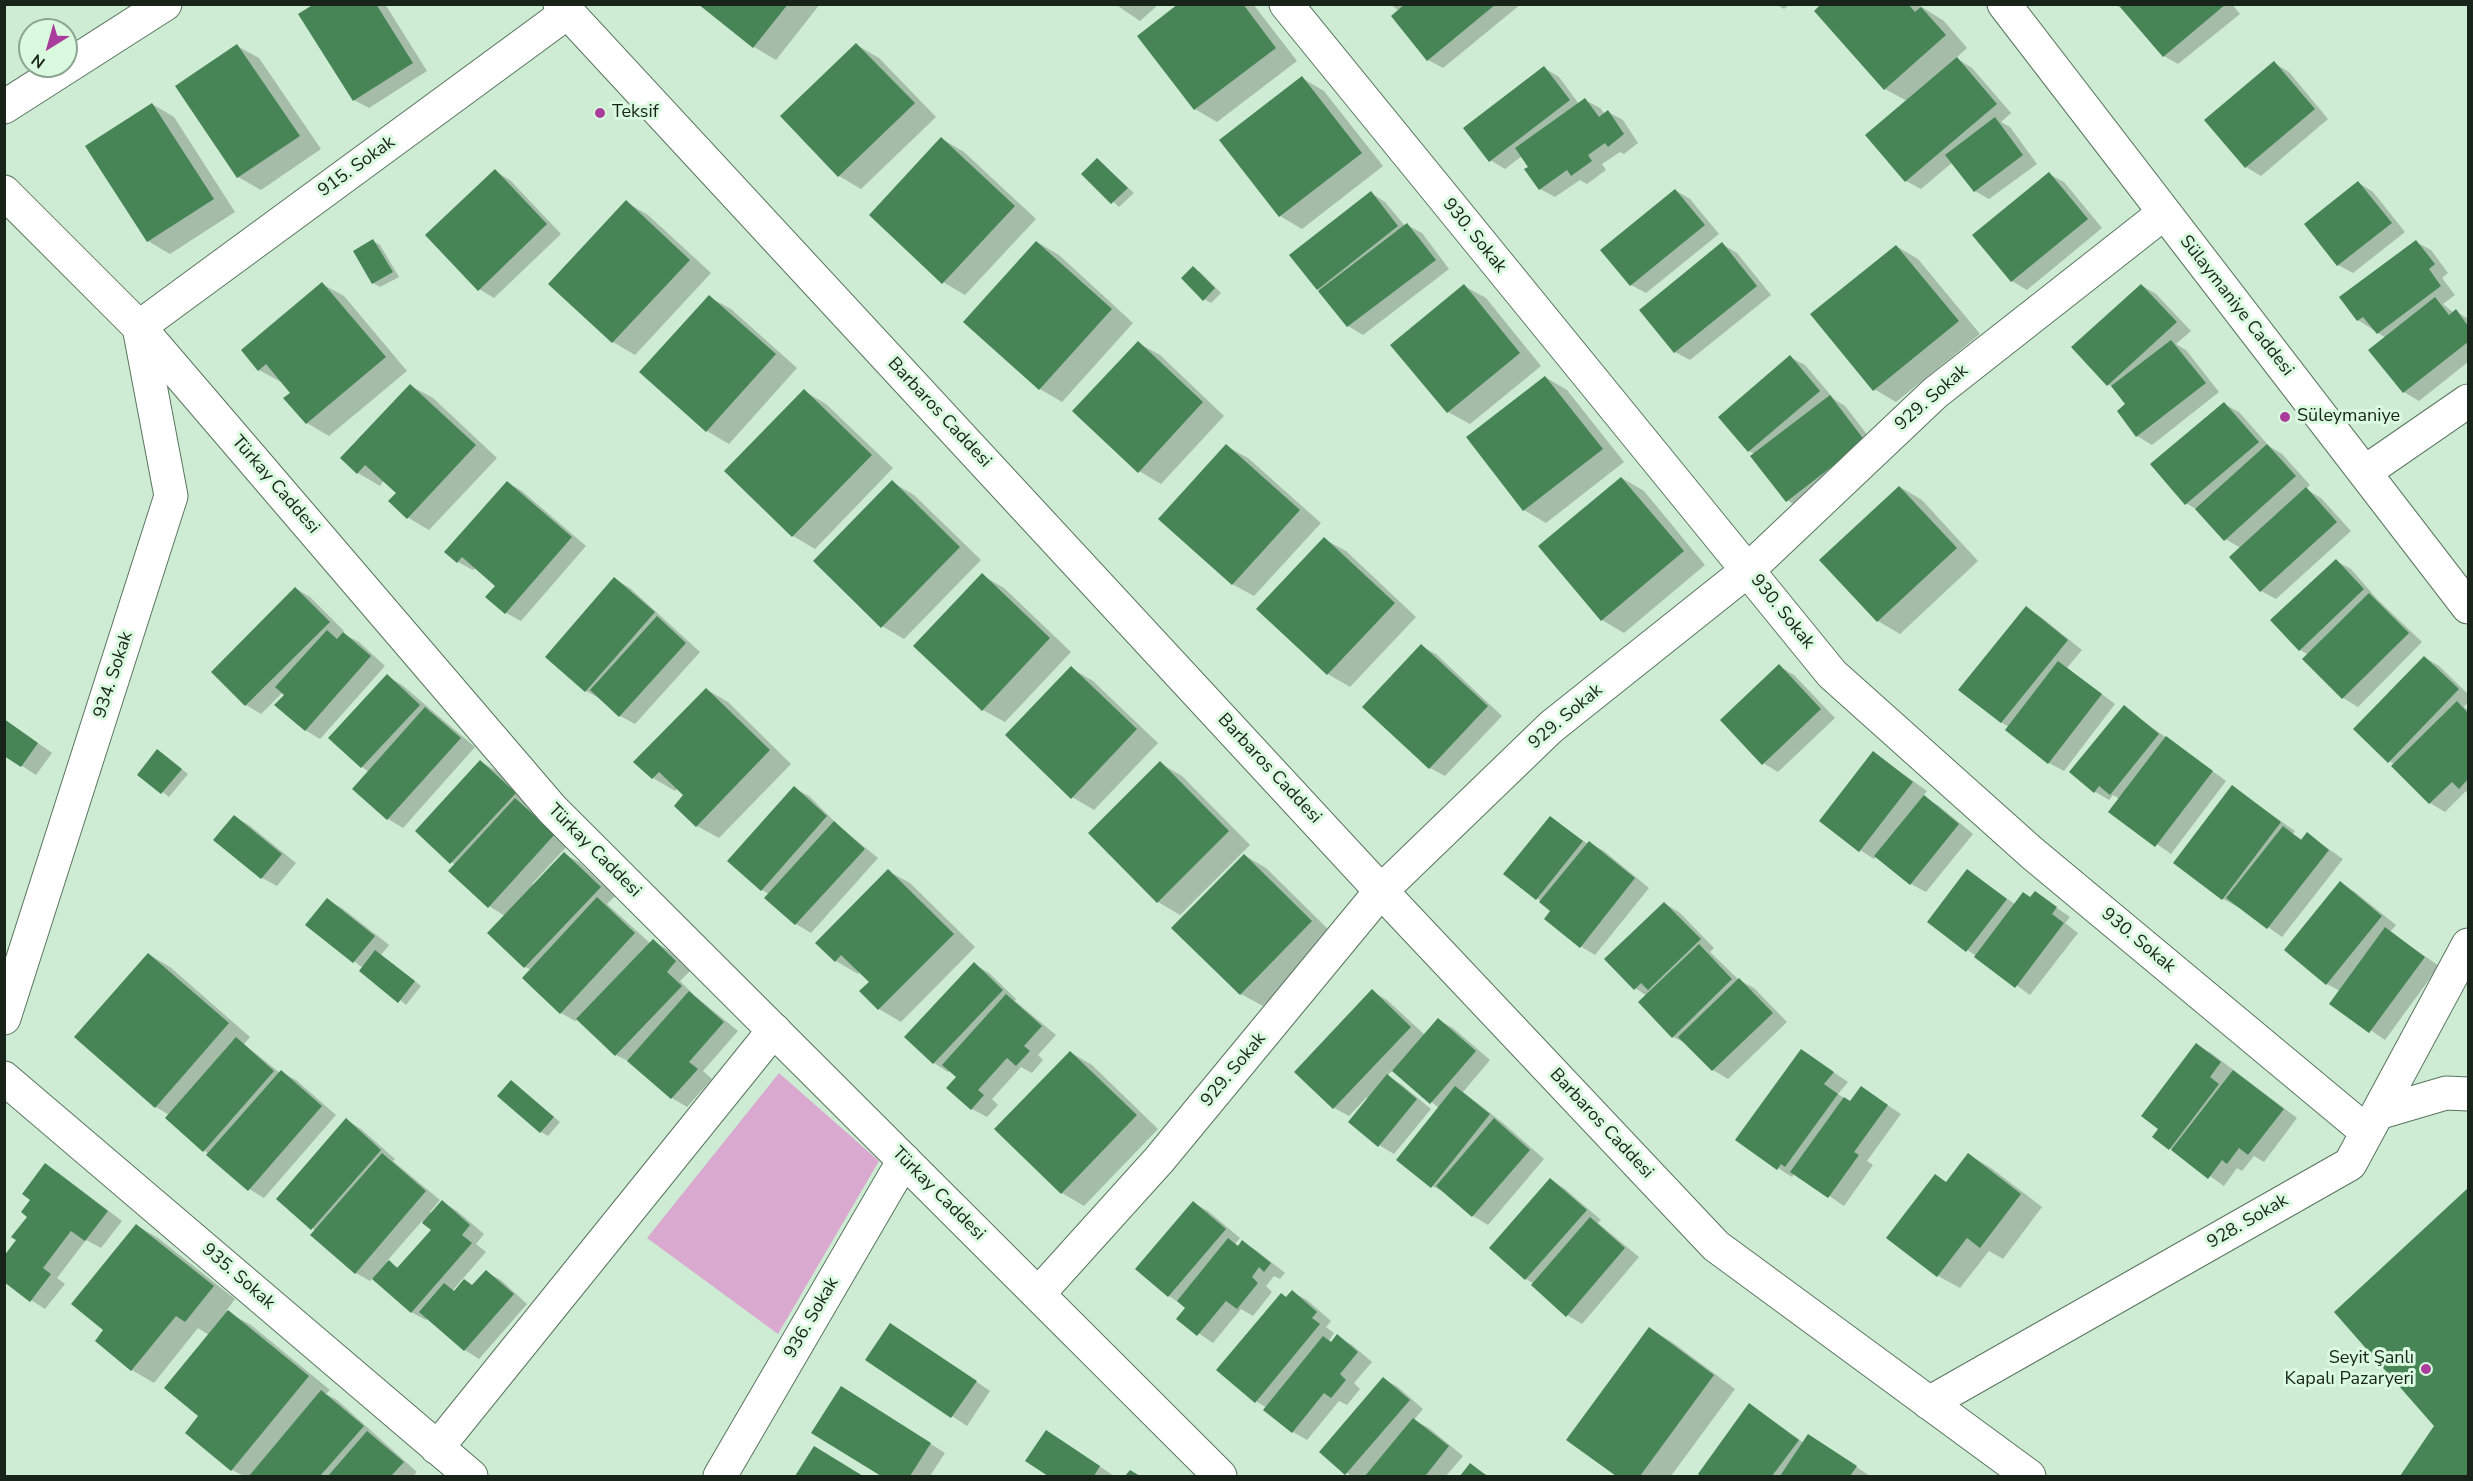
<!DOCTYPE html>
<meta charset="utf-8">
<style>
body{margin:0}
#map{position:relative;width:2473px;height:1481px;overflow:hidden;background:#cdecd3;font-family:"Nunito Sans",sans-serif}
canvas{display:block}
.frame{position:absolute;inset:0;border:6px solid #18231a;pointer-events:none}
.north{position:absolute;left:18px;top:18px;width:60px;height:60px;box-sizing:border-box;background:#dafae0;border:2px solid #8ca491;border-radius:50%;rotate:217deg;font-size:16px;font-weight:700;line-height:24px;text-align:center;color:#18231a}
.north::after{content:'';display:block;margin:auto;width:21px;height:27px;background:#aa3d9b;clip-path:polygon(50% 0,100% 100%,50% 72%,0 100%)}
</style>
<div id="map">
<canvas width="2473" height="1481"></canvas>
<div class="frame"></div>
<div class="north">N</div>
</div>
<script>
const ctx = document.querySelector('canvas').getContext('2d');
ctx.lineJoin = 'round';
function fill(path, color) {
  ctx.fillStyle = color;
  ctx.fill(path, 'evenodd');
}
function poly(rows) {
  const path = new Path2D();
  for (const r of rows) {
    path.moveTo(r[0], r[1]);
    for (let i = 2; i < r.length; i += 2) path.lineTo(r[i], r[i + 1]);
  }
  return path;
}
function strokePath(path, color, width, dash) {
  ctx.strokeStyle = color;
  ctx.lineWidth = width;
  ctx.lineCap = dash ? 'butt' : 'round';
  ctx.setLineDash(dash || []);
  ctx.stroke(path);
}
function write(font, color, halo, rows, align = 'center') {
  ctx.font = font + ' "Nunito Sans",sans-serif';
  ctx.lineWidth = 6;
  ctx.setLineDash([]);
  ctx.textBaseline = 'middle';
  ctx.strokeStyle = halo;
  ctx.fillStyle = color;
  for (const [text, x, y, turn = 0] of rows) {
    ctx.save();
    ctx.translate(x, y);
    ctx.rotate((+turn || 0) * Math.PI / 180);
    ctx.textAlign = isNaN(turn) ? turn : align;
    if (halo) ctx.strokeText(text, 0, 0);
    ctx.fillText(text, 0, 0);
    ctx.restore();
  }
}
fill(poly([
 [779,1073,879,1161,778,1334,647,1238]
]), '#daa9d0');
fill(poly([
 [316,4,385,4,427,71,369,108,354,100],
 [700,4,820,4,776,60,754,47],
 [1115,4,1159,4,1140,21],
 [1180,4,1253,4,1297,61,1217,122,1195,109,1139,37],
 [1390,4,1521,4,1443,68,1428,60,1399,11],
 [1776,4,1790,4,1784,9],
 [1823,4,1917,4,1944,21,1967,48,1956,58,1972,68,2011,113,2001,122,2010,127,2037,164,1989,199,1975,191,1953,162,1921,189,1906,181,1907,101,1885,89],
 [2114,4,2232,4,2240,14,2178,64,2164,56,2127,12],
 [857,45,879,58,936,117,861,189,839,176,782,116],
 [237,46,259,58,321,149,261,190,238,177,177,87],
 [2274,63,2289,72,2328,119,2261,176,2246,167],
 [1544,68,1559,77,1579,104,1585,100,1600,108,1605,114,1608,112,1623,120,1638,143,1624,154,1620,152,1602,164,1606,170,1587,184,1580,180,1555,197,1540,189,1530,168,1522,156,1505,169,1490,160],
 [1302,78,1324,91,1383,166,1302,229,1280,216],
 [152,104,174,117,235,212,170,254,148,241],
 [942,139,964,152,1036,219,965,295,943,282],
 [1098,160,1134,193,1119,207,1083,174],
 [495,171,510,180,561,234,494,298,479,289],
 [2049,174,2064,182,2102,228,2027,290,2012,281],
 [2359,183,2373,192,2405,232,2353,273,2338,265],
 [1675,190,1690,199,1719,234,1646,293,1631,285],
 [1371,193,1385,202,1405,226,1407,225,1422,233,1449,269,1363,335,1348,326,1318,289],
 [626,202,648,215,711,273,635,355,613,342,550,284],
 [373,241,380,245,399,277,380,287,373,283],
 [1037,242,1059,255,1133,323,1062,402,1040,389,965,322],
 [2416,242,2431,250,2448,273,2442,278,2455,295,2443,304,2454,313,2456,311,2468,319,2468,362,2419,401,2404,392,2386,338,2358,320],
 [1722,244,1737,253,1771,295,1690,360,1675,352],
 [1896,246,1918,259,1980,334,1896,402,1874,389],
 [1193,268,1200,272,1221,293,1211,303,1204,299],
 [322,284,344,296,407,371,329,436,307,423,286,398,292,393,281,382,259,370],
 [2141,285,2156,294,2191,331,2176,344,2186,350,2219,392,2152,445,2137,436,2119,411,2127,404,2115,389,2108,384],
 [1464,286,1486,298,1541,366,1470,424,1448,412],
 [709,297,731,309,797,368,729,444,707,431],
 [1138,343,1160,355,1224,416,1161,484,1139,471],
 [1790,357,1805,365,1834,399,1845,406,1879,450,1802,509,1787,500,1755,454,1749,451],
 [1545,377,1567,390,1624,462,1546,523,1524,510],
 [411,386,433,398,497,458,429,530,407,517,399,493,384,480,380,486,358,473],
 [804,391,826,404,893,468,815,549,793,536],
 [2224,404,2239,412,2269,446,2282,454,2310,485,2306,489,2321,498,2351,531,2276,599,2261,591,2241,548,2225,539,2199,511,2186,503],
 [1226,446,1248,458,1321,523,1254,596,1232,584],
 [1622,478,1644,491,1705,565,1624,633,1602,620,1540,546],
 [892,482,914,495,981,560,904,639,882,626],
 [508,483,522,491,586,546,521,621,506,613,497,586,476,567,473,570,458,562],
 [1900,487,1922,500,1978,561,1900,634,1878,621],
 [1324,539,1346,551,1416,617,1350,687,1328,674,1258,609],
 [2336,561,2351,569,2377,599,2422,642,2358,707,2343,698,2304,659,2309,655,2300,650],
 [982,575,1004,588,1071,652,1005,722,983,710],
 [615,579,630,588,700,652,635,724,620,716,601,699,586,691],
 [295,588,310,597,344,631,342,633,359,642,385,666,320,739,305,730,283,692,261,714,246,705,213,672],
 [2026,608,2041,617,2082,650,2067,668,2115,704,2064,771,2049,763,2007,730,2009,727,2001,722],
 [1421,646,1436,654,1502,716,1445,776,1430,768],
 [2424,657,2439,666,2468,694,2468,702,2464,707,2468,710,2468,793,2466,791,2445,812,2430,803,2393,766,2395,765,2389,761],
 [1779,666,1794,675,1835,718,1778,772,1763,763],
 [1071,668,1093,681,1158,743,1094,810,1072,797],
 [387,676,402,685,475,747,403,828,388,819,354,789,369,772,362,767],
 [706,689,728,702,791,764,719,838,697,826,686,795,678,788,675,791,653,778],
 [2124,707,2226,781,2171,854,2110,811,2120,799,2113,795,2109,800,2094,791],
 [4,719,52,753,36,775,4,754],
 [1874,753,1927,791,1923,796,1939,806,1973,834,1926,892,1911,884,1877,856,1874,859,1860,850],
 [164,755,188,774,169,797,139,774],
 [481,762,495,770,530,802,526,806,569,844,532,884,534,886,564,854,579,862,615,896,607,904,651,944,653,941,668,950,690,971,680,981,695,996,738,1031,703,1071,712,1079,687,1107,672,1098,632,1063,616,1055,578,1019,575,1021,561,1013,532,970,525,967,505,916,489,906,455,865,417,831],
 [1160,763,1182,776,1250,845,1180,915,1158,902],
 [2232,787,2295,831,2293,834,2303,840,2307,834,2343,859,2282,937,2239,906,2238,907,2223,899,2176,863],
 [794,788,809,796,840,827,878,858,811,933,796,924,766,897,769,894,762,890],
 [235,817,249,825,296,863,277,886,262,878,215,840],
 [1550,818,1588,844,1589,843,1604,851,1649,888,1595,955,1580,946,1552,911,1537,898],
 [1244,855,1266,868,1333,934,1263,1006,1241,994],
 [888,871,910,883,975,947,901,1022,879,1009,861,991,871,982,860,971,858,974,836,961],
 [1968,871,2016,905,2031,899,2035,893,2070,917,2065,923,2078,933,2030,995,1929,922],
 [2341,883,2355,892,2396,925,2390,932,2439,966,2385,1040,2331,1003,2340,991,2327,984,2286,950],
 [327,900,342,908,389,945,381,955,421,986,406,1005,363,968,307,925],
 [1664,903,1679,912,1714,948,1710,952,1739,980,1754,988,1787,1022,1728,1079,1713,1070,1689,1045,1673,1037,1647,996,1635,988],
 [148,954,170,967,250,1037,244,1044,280,1073,281,1072,296,1080,336,1115,264,1198,249,1189,204,1150,169,1115,156,1107,76,1037],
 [974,964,989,973,1016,999,1015,1001,1056,1035,1038,1055,1043,1060,1032,1073,1021,1067,992,1099,998,1105,987,1117,972,1109,948,1088,958,1077,950,1070,948,1072,934,1063],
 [1372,991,1387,1000,1425,1035,1438,1020,1453,1028,1490,1060,1463,1092,1503,1123,1544,1159,1488,1225,1473,1216,1448,1194,1432,1186,1439,1108,1393,1070,1387,1076,1402,1085,1431,1109,1394,1154,1379,1145,1367,1097,1349,1116,1334,1108],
 [2196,1045,2211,1053,2297,1118,2264,1162,2254,1156,2242,1171,2237,1168,2224,1186,2170,1148,2160,1128],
 [1802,1051,1848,1082,1838,1094,1847,1100,1851,1102,1861,1088,1901,1114,1867,1161,1873,1165,1844,1206,1795,1173,1792,1177,1778,1168],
 [1070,1052,1092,1065,1158,1129,1084,1206,1062,1193,996,1129],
 [512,1082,560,1122,548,1136,541,1132],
 [346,1120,361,1129,395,1159,393,1161,440,1200,430,1212,432,1214,443,1202,457,1211,484,1234,476,1244,486,1252,453,1290,456,1291,473,1286,486,1272,501,1280,527,1304,479,1359,465,1350,428,1318,426,1320,411,1312,373,1278,370,1281,356,1273,316,1231,278,1199],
 [422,1221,433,1230,399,1268,387,1261],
 [1969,1155,1991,1168,2042,1207,2003,1259,1989,1251,1960,1288,1938,1276,1947,1183],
 [46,1165,60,1174,122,1221,101,1248,86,1240,57,1278,65,1284,45,1309,31,1300,18,1240,29,1216,32,1199],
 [1551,1180,1565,1189,1601,1220,1598,1223,1639,1257,1582,1324,1567,1315,1534,1284,1526,1279],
 [2468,1190,2468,1476,2401,1476,2436,1426,2336,1312],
 [1193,1203,1208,1211,1240,1238,1235,1244,1240,1246,1243,1242,1257,1251,1285,1273,1280,1279,1274,1276,1266,1286,1272,1292,1253,1316,1241,1309,1213,1343,1178,1319,1187,1308,1169,1296],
 [136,1225,158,1238,235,1299,226,1311,251,1325,330,1390,326,1394,337,1400,417,1472,413,1476,244,1476,232,1470,200,1416,209,1335,198,1328,154,1383,132,1370,97,1341,105,1329],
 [1292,1292,1307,1300,1331,1321,1326,1327,1334,1333,1329,1341,1332,1343,1337,1336,1352,1345,1372,1362,1354,1383,1360,1389,1347,1405,1339,1401,1307,1440,1293,1432,1267,1408,1256,1401,1287,1298],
 [1650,1329,1672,1342,1735,1389,1671,1476,1619,1476,1568,1440],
 [905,1333,990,1391,967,1426,867,1360],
 [1384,1379,1398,1387,1423,1409,1414,1420,1429,1428,1463,1456,1446,1476,1351,1476,1321,1452],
 [856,1397,945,1453,930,1476,883,1476,813,1433],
 [1750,1405,1804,1443,1823,1445,1870,1476,1704,1476,1700,1474],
 [1061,1440,1114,1476,1051,1476,1027,1460],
 [814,1448,861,1476,797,1476],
 [1471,1465,1485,1474,1489,1476,1462,1476]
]), '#0003');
fill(poly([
 [314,4,376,4,413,63,353,101,298,14],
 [698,4,788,4,753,48],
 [1178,4,1243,4,1276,48,1194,110,1137,36],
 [1405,4,1496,4,1427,61,1391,16],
 [1821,4,1908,4,1915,12,1921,7,1946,35,1884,90,1814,11],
 [2123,4,2226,4,2163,57,2120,7],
 [856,43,915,103,838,177,780,116],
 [237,44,300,136,237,178,175,86],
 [1957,57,1997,104,1905,182,1865,135],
 [2274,61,2315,109,2245,168,2204,120],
 [1544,66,1570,100,1489,162,1463,128],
 [1302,76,1362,153,1279,217,1219,140],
 [1585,98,1599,117,1608,110,1624,134,1608,147,1605,143,1588,155,1592,161,1571,176,1567,170,1539,190,1524,169,1528,167,1515,148],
 [152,103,214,199,147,242,85,146],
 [1995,117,2023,155,1974,192,1945,155],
 [941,137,1015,206,942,284,869,215],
 [1097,158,1128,188,1111,204,1081,174],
 [495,169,547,224,478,291,425,235],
 [2049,172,2088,219,2011,282,1972,235],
 [2358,181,2392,223,2337,266,2304,224],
 [1675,189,1705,225,1630,286,1600,250],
 [1371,191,1398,226,1317,290,1289,255],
 [626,200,690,260,612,343,548,284],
 [1407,223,1436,260,1347,327,1318,291],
 [373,239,393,272,372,284,353,251],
 [2416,240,2435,264,2429,269,2441,286,2377,334,2363,317,2357,321,2339,297],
 [1036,241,1112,309,1039,390,963,322],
 [1722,242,1757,286,1674,353,1639,310],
 [1896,245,1959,321,1873,391,1810,314],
 [1193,266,1215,288,1203,301,1181,278],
 [322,282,386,357,306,424,283,398,290,393,266,364,258,371,241,350],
 [1464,284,1520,353,1447,413,1390,345],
 [2141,284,2177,322,2107,386,2071,347],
 [709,295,776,354,706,432,639,372],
 [2435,297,2449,315,2456,309,2468,326,2468,342,2403,393,2368,350],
 [2171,340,2206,383,2136,437,2117,411,2125,404,2111,386],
 [1138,341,1203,402,1138,473,1072,411],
 [1790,355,1820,391,1748,452,1718,417],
 [1545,376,1603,449,1523,511,1466,437],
 [410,384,476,445,407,519,388,501,396,493,365,465,357,474,340,458],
 [804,389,872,455,792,537,724,471],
 [1830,395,1865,441,1786,502,1750,456],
 [2224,402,2259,442,2185,505,2150,464],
 [1226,444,1300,510,1232,585,1158,519],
 [2267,444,2296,476,2224,541,2195,509],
 [1621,477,1684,551,1601,621,1538,546],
 [892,480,960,547,881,628,813,561],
 [507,481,572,537,505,614,485,597,495,586,462,557,457,563,444,552],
 [1899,486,1957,548,1877,622,1819,560],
 [2306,487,2337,522,2260,592,2229,557],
 [1324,537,1395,603,1327,675,1256,609],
 [2336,559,2364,589,2299,651,2270,620],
 [982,573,1050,638,982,711,913,646],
 [614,577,655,612,585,692,545,657],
 [295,587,330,622,245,706,211,672],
 [2369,593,2409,633,2342,699,2302,659],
 [2026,606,2068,640,2001,723,1958,690],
 [657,616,686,643,619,717,590,690],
 [327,630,337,639,343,632,371,656,305,731,274,705,284,695,275,687],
 [1421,644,1488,706,1429,769,1362,707],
 [2424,656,2459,689,2388,763,2353,729],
 [2058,661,2102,694,2048,764,2005,730],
 [1779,664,1821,709,1762,765,1720,720],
 [1071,666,1137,729,1071,799,1005,735],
 [387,674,420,705,361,768,328,738],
 [706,688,770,750,696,827,674,806,683,795,659,772,652,779,633,762],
 [2457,701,2468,713,2468,779,2459,789,2452,782,2429,804,2391,766],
 [2124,705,2159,734,2110,795,2099,786,2094,793,2069,772],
 [425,707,461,738,387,820,352,789],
 [4,719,38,743,21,767,4,756],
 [2166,736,2213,771,2155,847,2108,812],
 [157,749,182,769,161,794,137,775],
 [1873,751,1913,782,1859,852,1819,821],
 [480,760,516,793,450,864,415,831],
 [1160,761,1229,831,1157,903,1088,833],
 [2232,785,2281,822,2222,900,2173,863],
 [794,786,827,816,761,891,727,861],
 [1924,795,1959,824,1910,885,1874,856],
 [515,798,555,834,488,908,448,871],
 [234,815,282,854,261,879,213,840],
 [1550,816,1583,841,1536,900,1503,874],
 [834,821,865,849,795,925,764,898],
 [2283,826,2301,840,2307,832,2329,850,2267,929,2226,898],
 [1589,841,1635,878,1580,948,1544,919,1550,911,1539,902],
 [564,852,601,887,524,968,487,933],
 [1244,854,1312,921,1240,995,1171,928],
 [888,869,954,934,878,1010,859,991,869,982,841,955,835,962,815,943],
 [1967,869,2007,899,1966,952,1927,922],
 [2340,881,2382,916,2326,985,2284,950],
 [2035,891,2057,907,2052,914,2064,923,2015,988,1974,957,2023,892,2030,897],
 [597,897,635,933,560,1014,522,978],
 [327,898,375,936,353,963,305,925],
 [1664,902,1701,939,1648,990,1641,983,1634,990,1604,959],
 [2385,927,2425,957,2369,1033,2329,1004],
 [653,939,676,961,667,972,682,986,615,1056,576,1019],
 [1699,944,1732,979,1672,1038,1638,1002],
 [375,950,415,981,398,1003,359,971],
 [148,953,229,1023,155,1108,74,1037],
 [974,962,1003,990,933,1064,904,1037],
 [1739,978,1773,1013,1712,1071,1678,1037],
 [1372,989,1411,1027,1333,1109,1294,1072],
 [689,991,724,1022,689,1062,698,1069,671,1099,627,1061],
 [1006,994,1042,1026,1024,1046,1030,1051,1016,1066,1007,1058,978,1090,984,1095,971,1110,946,1088,956,1077,942,1065],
 [1438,1018,1476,1051,1430,1104,1392,1071],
 [236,1037,274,1071,203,1152,165,1118],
 [2196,1043,2221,1062,2210,1077,2219,1084,2169,1150,2152,1137,2158,1129,2141,1116],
 [1801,1049,1834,1072,1824,1084,1838,1094,1785,1167,1781,1164,1777,1170,1735,1140],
 [1070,1051,1137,1115,1061,1194,994,1129],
 [281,1070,322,1106,248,1191,206,1155],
 [2233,1070,2284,1109,2248,1155,2239,1148,2227,1164,2222,1160,2208,1179,2171,1150],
 [1387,1074,1417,1099,1378,1147,1348,1122],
 [511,1080,554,1117,540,1133,497,1096],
 [1455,1086,1490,1114,1431,1188,1396,1160],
 [1861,1086,1888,1105,1854,1152,1859,1155,1828,1198,1790,1172,1844,1097,1850,1101],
 [346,1118,381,1150,311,1230,276,1199],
 [1494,1118,1530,1150,1472,1217,1436,1186],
 [382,1153,426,1191,355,1274,310,1235],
 [1968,1153,2021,1194,1980,1248,1967,1238,1937,1277,1886,1238,1935,1174,1946,1182],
 [45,1163,108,1211,85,1241,71,1231,43,1268,51,1274,30,1302,4,1282,4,1256,16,1240,11,1237,27,1217,21,1212,30,1200,22,1194],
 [1550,1178,1587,1210,1525,1280,1489,1248],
 [2468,1188,2468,1476,2400,1476,2434,1426,2334,1312],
 [442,1200,470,1225,462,1235,472,1243,411,1313,372,1279,389,1260,397,1268,431,1230,422,1223],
 [1193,1201,1226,1229,1168,1297,1135,1269],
 [1590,1217,1625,1248,1566,1317,1531,1285],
 [136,1224,214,1286,185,1322,176,1316,131,1371,95,1341,103,1330,71,1304],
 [1228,1238,1238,1246,1242,1240,1271,1263,1264,1272,1259,1267,1252,1277,1258,1283,1237,1309,1226,1301,1197,1336,1176,1319,1185,1308,1177,1301],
 [486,1270,514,1294,464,1351,419,1312,444,1283,454,1291,464,1279,472,1285],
 [1292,1290,1317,1312,1312,1318,1320,1324,1255,1403,1216,1370,1281,1293,1286,1297],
 [228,1310,309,1376,231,1471,185,1433,198,1416,164,1388],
 [890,1323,977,1381,951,1418,865,1360],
 [1649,1327,1714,1375,1640,1476,1616,1476,1566,1440],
 [1337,1334,1358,1352,1340,1374,1346,1380,1331,1398,1324,1393,1292,1433,1263,1410,1323,1336,1331,1342],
 [1383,1377,1410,1400,1345,1475,1319,1452],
 [841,1386,931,1443,910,1476,881,1476,811,1433],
 [321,1390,364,1426,320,1476,249,1476],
 [1749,1403,1799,1440,1772,1476,1701,1476,1698,1474],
 [1413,1418,1449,1446,1426,1475,1428,1476,1365,1476],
 [1046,1430,1100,1466,1094,1476,1048,1476,1025,1461],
 [367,1431,404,1462,391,1476,328,1476],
 [1808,1434,1857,1466,1850,1476,1780,1476],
 [814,1446,863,1476,795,1476],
 [1470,1463,1487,1476,1460,1476],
 [1130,1470,1140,1476,1125,1476]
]), '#478557');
const street = poly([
 [1286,4,1832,674,2032,853,2367,1132],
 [4,107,165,4],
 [2365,472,2468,401],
 [4,1018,171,496,139,327,568,12],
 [4,1078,471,1476],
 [2378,1113,2446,1093,2468,1094],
 [1039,1293,1159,1160,1381,891,1551,727,1748,570,1935,393,2164,213],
 [1929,1403,2350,1164,2468,945],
 [437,1448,774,1030],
 [720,1476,904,1160]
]);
const secondary = poly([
 [560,4,1381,891,1716,1246,2029,1476],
 [2004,4,2468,607],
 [4,192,139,327,552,809,1220,1476]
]);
strokePath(street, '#5a755f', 35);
strokePath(secondary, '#5a755f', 35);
strokePath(street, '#fff', 33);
strokePath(secondary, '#fff', 33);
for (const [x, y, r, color] of [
 [600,113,6,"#aa3d9b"],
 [2285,417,6,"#aa3d9b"],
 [2426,1369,6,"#aa3d9b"]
]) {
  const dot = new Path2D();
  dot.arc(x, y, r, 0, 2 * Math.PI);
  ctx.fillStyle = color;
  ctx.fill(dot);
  strokePath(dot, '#dafae0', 2);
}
write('18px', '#18231a', '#dafae0', [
 ["Teksif",612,113],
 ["Süleymaniye",2297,417],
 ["Seyit Şanlı",2414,1359,"right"],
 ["Kapalı Pazaryeri",2414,1380,"right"]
], 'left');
write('18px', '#18231a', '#dafae0', [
 ["915. Sokak",357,167,-36],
 ["930. Sokak",1474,236,51],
 ["Sülaymaniye Caddesi",2236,306,52],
 ["929. Sokak",1932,398,-41],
 ["Barbaros Caddesi",939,413,47],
 ["Türkay Caddesi",275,485,49],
 ["930. Sokak",1782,612,51],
 ["934. Sokak",114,675,-72],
 ["929. Sokak",1566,717,-40],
 ["Barbaros Caddesi",1269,769,47],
 ["Türkay Caddesi",594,851,45],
 ["930. Sokak",2138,941,40],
 ["929. Sokak",1234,1070,-50],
 ["Barbaros Caddesi",1601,1124,47],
 ["Türkay Caddesi",938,1194,45],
 ["928. Sokak",2248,1222,-30],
 ["935. Sokak",238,1277,41],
 ["936. Sokak",812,1318,-60]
]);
</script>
